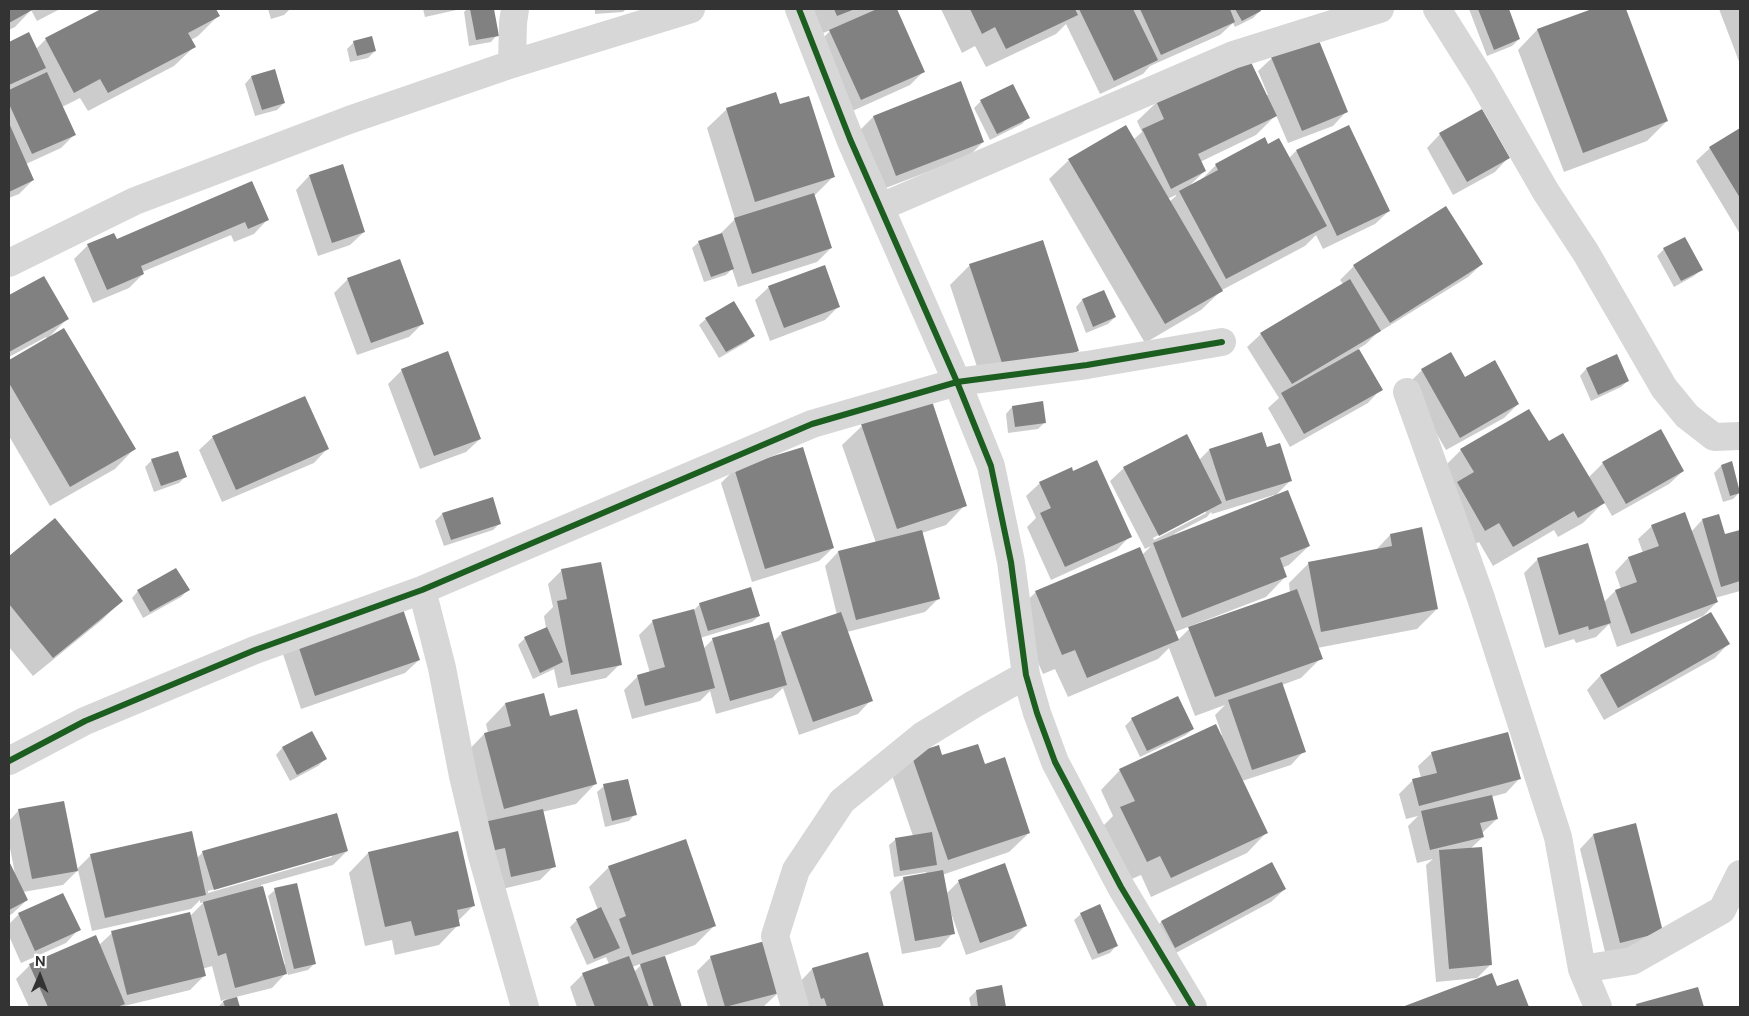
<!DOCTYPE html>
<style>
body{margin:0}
#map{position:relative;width:1749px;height:1016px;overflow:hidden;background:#fff;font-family:"Public Sans",sans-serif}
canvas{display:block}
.frame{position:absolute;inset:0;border:10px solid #333;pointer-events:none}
.north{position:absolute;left:15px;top:951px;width:50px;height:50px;-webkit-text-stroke:4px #fff;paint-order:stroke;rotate:1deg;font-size:14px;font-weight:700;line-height:20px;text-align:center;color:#333}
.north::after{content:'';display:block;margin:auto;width:18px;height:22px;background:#333;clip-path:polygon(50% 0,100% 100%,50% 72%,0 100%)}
</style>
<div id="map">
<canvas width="1749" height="1016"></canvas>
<div class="frame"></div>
<div class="north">N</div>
</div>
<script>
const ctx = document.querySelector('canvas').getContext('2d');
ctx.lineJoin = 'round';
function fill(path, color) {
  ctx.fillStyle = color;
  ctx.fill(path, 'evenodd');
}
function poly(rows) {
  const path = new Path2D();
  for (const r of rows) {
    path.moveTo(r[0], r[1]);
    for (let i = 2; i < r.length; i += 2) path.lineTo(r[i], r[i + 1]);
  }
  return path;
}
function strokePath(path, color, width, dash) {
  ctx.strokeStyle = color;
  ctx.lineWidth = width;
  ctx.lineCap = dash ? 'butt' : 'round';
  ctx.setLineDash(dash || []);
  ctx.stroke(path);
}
fill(poly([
 [9,9,60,9,37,21,31,10,15,27,9,30],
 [104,9,214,9,218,16,198,36,191,40,194,47,174,66,88,111,80,98,62,107,75,134,61,148,26,164,33,180,19,194,9,198,9,43,29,34,36,49,46,39],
 [268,9,290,9,284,15,271,19],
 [423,9,461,9,425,17],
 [467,9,493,9,497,35,491,42,469,46,464,12],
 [595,9,626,9,623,12,595,14],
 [806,9,895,9,923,72,910,85,848,113,816,45,831,30,818,35],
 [941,9,1258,9,1260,11,1253,18,1235,27,1233,23,1220,35,1150,66,1143,74,1100,94,1066,24,1056,34,986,67,975,46,962,53],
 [1469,9,1507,9,1519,39,1512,46,1487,56],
 [1596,9,1624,9,1667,121,1647,141,1564,172,1518,50,1537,30],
 [1719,9,1740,9,1740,64],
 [354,42,375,51,368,58,350,62,347,49],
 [1272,58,1346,112,1333,126,1288,143,1276,115,1256,135,1200,162,1205,171,1190,185,1200,181,1216,165,1267,145,1289,158,1296,151,1389,211,1375,224,1323,249,1316,235,1305,246,1222,290,1201,310,1145,343,1049,179,1069,160,1133,140,1142,132,1137,121,1157,102,1268,95,1258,71],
 [1176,195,1176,196,1169,202,1167,199],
 [251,77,284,103,277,110,255,116,245,84],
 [981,101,1028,117,1022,124,990,140,974,108],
 [779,106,833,177,814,196,831,248,817,262,738,287,732,269,726,275,704,282,692,248,699,242,721,234,721,233,735,219,707,128,727,109],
 [873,117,983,142,969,156,883,189,860,130],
 [1740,130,1740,234,1696,161,1710,148],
 [1440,134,1508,158,1495,172,1453,195,1427,148],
 [309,176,364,232,350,245,318,256,296,190],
 [252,183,267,220,254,234,234,242,231,235,142,272,143,274,129,288,93,303,74,259,88,245,116,241],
 [1445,207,1482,264,1468,277,1376,334,1366,344,1358,349,1381,389,1368,403,1290,447,1268,408,1279,398,1247,347,1261,334,1343,284,1340,280,1354,266],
 [1664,249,1701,270,1694,276,1674,287,1657,256],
 [970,265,1078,350,1058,370,984,388,950,285],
 [44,278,67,319,50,336,134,449,115,469,50,506,9,436,9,361,47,339,46,337,9,357,9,296],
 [348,279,423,323,409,337,357,355,334,293],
 [769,287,838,307,825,320,770,341,755,300],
 [1104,291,1115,317,1108,324,1086,333,1076,307,1082,300],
 [706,319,753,335,747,342,719,358,699,325],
 [1586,369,1628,381,1621,387,1591,401,1580,376],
 [402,370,480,439,466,452,420,469,388,384],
 [1422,370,1465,378,1518,404,1504,418,1446,450,1408,384],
 [1012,407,1045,422,1038,429,1008,433,1006,414],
 [862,426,965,505,946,525,922,533,938,599,925,612,847,632,871,700,858,714,799,735,783,688,772,698,716,714,710,691,700,701,632,719,624,690,638,676,650,673,639,635,653,621,694,610,700,604,759,616,752,622,700,638,703,649,713,639,773,642,782,633,837,615,825,566,838,552,876,543,842,445],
 [213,437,327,449,314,463,222,502,199,450],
 [1266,449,1291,480,1274,497,1274,495,1212,514,1211,512,1207,517,1174,534,1175,535,1309,546,1289,565,1282,568,1285,577,1266,597,1175,632,1178,640,1190,628,1290,593,1289,583,1308,564,1375,551,1390,535,1437,609,1417,629,1317,648,1321,658,1301,678,1282,685,1304,751,1291,765,1242,781,1266,833,1247,853,1151,897,1141,875,1127,881,1101,828,1113,816,1101,790,1120,770,1222,735,1215,715,1225,705,1195,716,1169,648,1158,659,1068,697,1055,669,1043,674,1016,611,1036,592,1142,555,1151,546,1145,549,1110,481,1124,468,1199,460,1209,450],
 [1206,510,1206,513,1154,540,1153,538],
 [1461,450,1588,478,1603,463,1683,471,1669,484,1612,516,1604,502,1583,523,1558,537,1554,530,1493,566,1479,542,1465,549,1441,470],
 [152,460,185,477,179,483,154,492,145,467],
 [1732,462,1740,492,1733,499,1723,502,1714,473,1721,466],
 [735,469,833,548,819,561,752,582,721,483],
 [1072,472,1130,536,1117,550,1051,580,1027,527,1036,518,1026,496,1040,483],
 [492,498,500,523,493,530,444,546,435,521,442,514],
 [55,520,121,601,102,620,33,676,9,647,9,557],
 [1702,520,1724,536,1740,531,1740,591,1715,598,1717,602,1703,616,1617,647,1609,624,1596,637,1576,643,1574,639,1545,648,1524,573,1538,559,1604,602,1615,591,1621,589,1615,572,1628,558,1643,553,1638,539,1652,526,1691,532],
 [562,570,620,664,606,678,558,688,554,669,533,679,518,645,525,638,546,628,544,616,553,607,548,584],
 [188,590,181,597,143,618,132,598,138,591],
 [399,602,419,660,405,673,301,709,282,651],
 [1711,614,1728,644,1715,658,1604,720,1587,690,1600,676],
 [505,704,549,717,595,784,576,804,542,812,554,866,540,880,498,890,465,754,484,734,488,733,486,724],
 [1132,719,1193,729,1186,735,1140,757,1125,726],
 [312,733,325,759,318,766,290,781,276,755,282,748],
 [1432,753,1519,779,1506,793,1491,797,1497,819,1482,833,1483,837,1470,849,1490,965,1477,978,1436,982,1426,865,1433,859,1417,863,1408,826,1418,816,1406,819,1399,794,1412,781,1421,778,1418,766],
 [912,755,941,757,984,765,1029,833,1009,852,942,875,946,894,958,882,1004,865,1026,925,1012,939,966,955,951,913,953,933,940,947,902,954,890,892,904,878,926,874,926,872,894,877,889,845,896,839,913,836,892,775],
 [604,786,635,814,629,821,605,827,597,792],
 [19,810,76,870,91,855,197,858,203,852,347,851,333,865,261,885,283,965,285,964,268,896,275,890,315,963,308,970,288,975,287,972,272,988,236,997,239,1007,218,1007,226,999,221,1001,212,966,202,969,204,976,190,990,120,1007,29,1007,16,979,30,965,99,945,112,933,189,917,204,902,200,903,200,900,191,909,92,931,78,870,63,885,23,892,27,900,13,913,9,916,9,864,15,874,9,843,9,821],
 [332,855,332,857,208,893,208,891],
 [457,833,474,905,458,921,458,925,439,945,395,955,392,940,365,946,349,873,368,853],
 [1593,835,1662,931,1648,945,1606,956,1580,849],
 [1272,864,1285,889,1271,902,1161,961,1148,936,1161,922],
 [609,867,715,925,695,945,664,956,680,1007,577,1007,570,987,583,974,609,964,606,957,587,965,570,927,577,920,598,910,589,887],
 [643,963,634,972,632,967],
 [62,895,79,929,66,943,21,963,9,936,9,924,19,914],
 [1081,914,1116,946,1110,953,1092,960,1074,920],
 [868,954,883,1007,806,1007,799,983,812,969],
 [711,957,778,993,764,1006,761,1007,708,1007,697,971],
 [1491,975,1497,988,1517,980,1528,1007,1405,1007],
 [1001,987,1005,1007,971,1007,969,998,976,991],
 [1697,988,1702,1007,1634,1007,1636,1005]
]), '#0003');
fill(poly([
 [9,9,34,9,9,23],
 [101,9,216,9,220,16,188,33,196,47,108,93,100,79,74,93,45,38],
 [470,9,494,9,499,36,476,40],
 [834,9,855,9,837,16],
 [877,9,897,9,925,72,861,100,829,30],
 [970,9,1075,9,1078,15,1006,49,995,27,982,34],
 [1079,9,1133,9,1158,60,1114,81],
 [1140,9,1230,9,1235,22,1161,55],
 [1235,9,1260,9,1261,11,1242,21],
 [1478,9,1509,9,1520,39,1494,50],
 [1592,9,1626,9,1668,121,1583,153,1537,29],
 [29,32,46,68,9,85,9,42],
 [372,36,376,51,357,56,353,41],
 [1318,38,1348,112,1302,131,1271,57],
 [1248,56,1277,116,1198,154,1206,171,1171,189,1142,129,1164,119,1156,101],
 [275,69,285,103,262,110,251,76],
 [47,72,76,135,32,154,9,104,9,90],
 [961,81,984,142,896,176,873,116],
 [1013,84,1030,118,997,134,980,100],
 [776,92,780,104,809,96,835,177,755,202,726,108],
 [1482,109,1510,158,1467,182,1439,133],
 [9,123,34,180,9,192],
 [1126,125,1223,291,1165,324,1068,159],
 [1349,125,1390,211,1337,236,1296,150],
 [1740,128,1740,198,1709,147],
 [1265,137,1268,144,1279,138,1327,226,1226,279,1179,191,1218,170,1215,164],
 [343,164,365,232,332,243,309,175],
 [252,181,269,220,248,229,245,222,141,266,144,274,107,290,87,244,114,233,117,239],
 [814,193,832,248,752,274,734,218],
 [1446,206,1483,264,1390,323,1353,265],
 [722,233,734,269,711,277,698,241],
 [1685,237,1703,270,1681,281,1663,248],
 [1043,240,1079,351,1043,363,1042,357,1004,369,969,264],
 [400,259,424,324,371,343,347,278],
 [825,265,840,307,784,328,768,286],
 [44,276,69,319,9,352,9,295],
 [1350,279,1381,331,1292,384,1260,333],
 [1104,290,1116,317,1093,327,1082,299],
 [734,301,755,336,726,352,705,318],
 [64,328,136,449,70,487,9,383,9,360],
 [1359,349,1383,390,1304,434,1281,393],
 [448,351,481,439,434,456,401,369],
 [1451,352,1465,377,1495,360,1519,404,1460,438,1421,369],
 [1617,354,1629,381,1598,395,1586,368],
 [305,396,329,449,236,490,212,436],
 [932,401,967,506,897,529,861,424],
 [1043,401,1046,423,1015,427,1012,406],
 [1529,409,1549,441,1563,433,1605,503,1578,518,1574,511,1513,547,1499,523,1485,531,1457,482,1474,472,1460,449],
 [1661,429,1684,471,1626,504,1602,462],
 [1262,432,1267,447,1280,443,1292,481,1226,501,1209,449],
 [1187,434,1222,503,1159,536,1123,467],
 [803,447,834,548,765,569,734,468],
 [178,451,187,477,161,486,151,459],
 [1097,460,1132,537,1065,567,1040,513,1051,508,1039,482,1072,467,1073,471],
 [1732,461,1740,493,1730,496,1721,465],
 [1288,490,1310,546,1280,558,1287,577,1182,618,1153,543],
 [493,497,501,524,451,540,442,513],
 [1685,512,1718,602,1631,634,1615,590,1637,582,1628,557,1659,546,1651,525],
 [1719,514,1725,534,1740,530,1740,581,1721,587,1702,519],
 [55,518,123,601,53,658,9,604,9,556],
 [1422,527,1438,609,1321,632,1308,562,1392,546,1390,534],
 [922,530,940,599,856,620,838,551],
 [1588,543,1611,623,1589,630,1588,626,1559,635,1537,558],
 [1140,547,1179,640,1087,678,1075,650,1062,655,1035,591],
 [601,562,622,665,571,675,557,601,567,599,561,569],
 [176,568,190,590,150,612,137,590],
 [751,587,760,616,708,631,699,603],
 [1297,589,1323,659,1215,697,1188,627],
 [400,600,420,660,315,696,295,636],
 [694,609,715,688,645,706,637,675,665,667,652,620],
 [841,612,873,701,813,722,781,632],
 [1711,612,1730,644,1618,708,1600,675],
 [769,622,787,685,730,701,712,638],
 [547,627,563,662,540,673,524,637],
 [1282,682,1306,752,1252,770,1228,700],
 [544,693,550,716,577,709,597,784,504,809,484,733,511,726,505,703],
 [1178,696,1194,729,1147,751,1131,718],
 [1216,724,1268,833,1171,878,1160,856,1147,862,1120,807,1135,801,1119,769],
 [312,731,327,759,297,775,282,747],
 [1508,732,1521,779,1419,806,1412,779,1437,773,1431,752],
 [978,744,985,764,1005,757,1030,833,948,860,911,754,939,745,942,755],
 [628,779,637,815,612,821,603,784],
 [1492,795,1498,819,1480,823,1484,837,1430,850,1421,811],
 [64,801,78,871,32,879,18,809],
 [543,809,556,867,511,877,505,848,491,851,484,822],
 [337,813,348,851,214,890,202,851],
 [1636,823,1663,932,1620,943,1593,834],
 [192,831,206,895,105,918,90,854],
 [458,831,475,906,457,910,460,926,415,936,411,921,385,927,368,852],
 [932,832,937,865,900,871,895,838],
 [686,839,716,926,632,955,619,919,626,916,608,866],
 [1482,847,1492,965,1449,969,1439,850],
 [9,861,28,900,9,910],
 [1272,862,1286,889,1175,948,1161,921],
 [1005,863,1027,926,980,943,958,880],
 [943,870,955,934,915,941,903,877],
 [297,883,316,964,294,969,274,888],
 [263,886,287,974,235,988,226,953,218,956,203,902],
 [63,893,81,930,35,951,18,913],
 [1100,904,1118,946,1098,954,1080,913],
 [601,907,620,948,594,959,576,919],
 [190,912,206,976,127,995,111,931],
 [96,935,125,1004,117,1007,48,1007,29,964],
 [765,941,779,993,725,1007,710,956],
 [868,952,884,1007,827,1007,824,998,821,999,812,968],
 [629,956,649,1007,595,1007,582,973],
 [665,956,682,1007,654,1007,640,964],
 [1492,973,1497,986,1518,979,1529,1007,1402,1007],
 [1002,985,1006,1007,978,1007,976,990],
 [1698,987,1704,1007,1637,1007,1636,1004],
 [237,997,240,1007,225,1007,223,1001]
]), '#818181');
strokePath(poly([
 [799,9,850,139,957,382,991,466,1011,562,1026,675,1037,713,1055,762,1121,887,1193,1007],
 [1437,9,1481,79,1546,192,1586,253,1664,388,1687,416,1714,437,1740,436],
 [512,64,513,23,515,9],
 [881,207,1233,55,1380,9],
 [9,263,135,201,349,120,512,64,691,9],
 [1407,392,1481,598,1558,837,1582,969,1598,1007],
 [422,590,442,668,463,776,482,856,525,1007],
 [9,761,85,721,255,650,422,590,812,424,957,382,1087,365,1222,342],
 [1582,969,1632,961,1722,910,1740,874],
 [795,1007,775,936,796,870,842,801,922,736,974,704,1026,675]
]), '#d7d7d7', 28);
strokePath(poly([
 [799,9,850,139,957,382,991,466,1011,562,1026,675,1037,713,1055,762,1121,887,1193,1007],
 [9,761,85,721,255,650,422,590,812,424,957,382,1087,365,1222,342]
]), '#1b5e20', 6);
</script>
